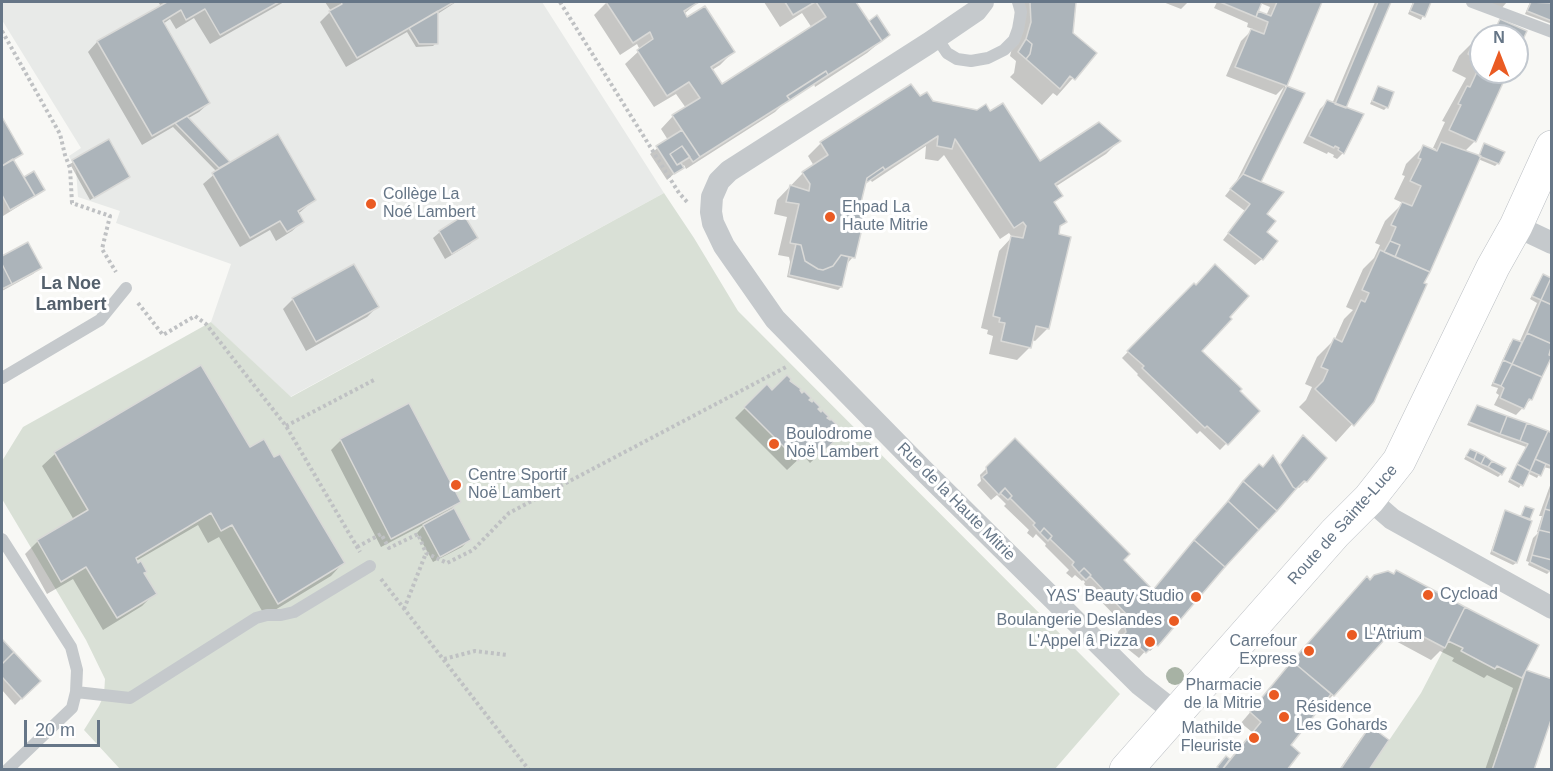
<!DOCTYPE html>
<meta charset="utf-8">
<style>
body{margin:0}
#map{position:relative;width:1553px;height:771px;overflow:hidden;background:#f8f8f5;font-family:Arial,sans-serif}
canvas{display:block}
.frame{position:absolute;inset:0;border:3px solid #667687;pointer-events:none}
.north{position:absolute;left:1469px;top:24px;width:60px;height:60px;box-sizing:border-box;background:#fff;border:2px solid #c2c8cf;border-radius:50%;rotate:0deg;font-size:16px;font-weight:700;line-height:24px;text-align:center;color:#667687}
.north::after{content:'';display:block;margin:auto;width:21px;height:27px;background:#ea5b23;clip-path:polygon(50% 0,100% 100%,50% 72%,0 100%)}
.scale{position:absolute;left:24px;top:720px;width:76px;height:27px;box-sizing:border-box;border:3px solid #667687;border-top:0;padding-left:8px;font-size:18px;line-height:21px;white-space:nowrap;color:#667687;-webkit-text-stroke:4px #fff;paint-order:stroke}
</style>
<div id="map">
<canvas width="1553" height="771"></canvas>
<div class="frame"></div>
<div class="north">N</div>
<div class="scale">20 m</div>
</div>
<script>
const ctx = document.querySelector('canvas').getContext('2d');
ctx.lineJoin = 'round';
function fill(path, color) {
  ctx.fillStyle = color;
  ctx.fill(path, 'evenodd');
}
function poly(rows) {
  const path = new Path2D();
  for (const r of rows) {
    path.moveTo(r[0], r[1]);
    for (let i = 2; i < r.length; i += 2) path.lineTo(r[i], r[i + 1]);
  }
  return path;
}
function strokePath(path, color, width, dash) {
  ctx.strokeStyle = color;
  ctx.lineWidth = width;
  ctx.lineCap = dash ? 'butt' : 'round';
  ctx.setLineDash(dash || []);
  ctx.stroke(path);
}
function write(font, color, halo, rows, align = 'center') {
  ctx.font = font + ' Arial,sans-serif';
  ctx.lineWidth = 6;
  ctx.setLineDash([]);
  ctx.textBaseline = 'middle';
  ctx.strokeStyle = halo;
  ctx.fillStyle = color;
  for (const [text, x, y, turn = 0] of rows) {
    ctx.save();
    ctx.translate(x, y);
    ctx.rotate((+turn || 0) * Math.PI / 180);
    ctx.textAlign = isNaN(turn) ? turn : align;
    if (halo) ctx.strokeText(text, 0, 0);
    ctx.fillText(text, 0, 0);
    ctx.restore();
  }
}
fill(poly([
 [2,2,542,2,664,193,290,397,211,322,231,264,116,223,120,211,78,197,76,170,69,156,81,148,2,20]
]), '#e8eae8');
fill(poly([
 [664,193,694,238,738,311,1120,694,1055,769,120,769,84,730,99,706,104,695,105,679,86,640,2,499,2,461,23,427,211,322,291,397],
 [1448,641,1463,648,1462,651,1495,669,1497,666,1522,678,1492,769,1369,770,1421,693]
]), '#d9e0d6');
fill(poly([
 [158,2,284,2,210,44,194,18,176,29,170,19,163,24,209,103,199,112,187,119,228,162,224,166,314,200,298,214,302,222,292,231,276,241,270,230,240,247,203,184,217,172,173,127,142,145,88,52,97,42,161,6],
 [325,2,456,2,436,15,436,43,433,46,416,47,407,32,346,67,320,22,331,11],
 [607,2,698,2,684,14,687,20,733,52,720,65,712,70,721,86,812,28,802,13,780,27,764,2,846,2,848,5,851,3,850,2,855,2,868,23,877,17,885,38,867,53,815,87,814,84,785,102,775,112,686,169,684,165,667,180,650,154,668,140,661,129,673,116,686,108,676,94,654,107,625,64,640,50,637,44,620,55,594,15],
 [1015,2,1074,2,1072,33,1095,53,1057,96,1053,93,1042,105,1010,77,1014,73,1016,61,1010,56,1014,40],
 [1163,2,1188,2,1181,9],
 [1217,2,1320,2,1285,87,1303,93,1259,183,1265,214,1265,233,1262,259,1255,265,1223,240,1245,211,1225,196,1236,182,1284,87,1276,95,1226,76,1241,41,1253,29,1247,27,1248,23,1214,8],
 [1260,3,1270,7,1266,16,1256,12],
 [1375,2,1389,2,1344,109,1343,153,1337,159,1333,157,1334,155,1328,152,1327,154,1303,143,1320,109,1327,102,1332,104],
 [1413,2,1429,2,1421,20,1408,14],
 [1478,2,1507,2,1500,10],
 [1530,2,1544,2,1552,5,1552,24,1525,14],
 [1501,21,1525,31,1517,49,1517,36,1485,36],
 [1476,39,1481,41,1481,72,1506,72,1474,142,1464,152,1478,157,1485,145,1498,163,1495,166,1478,159,1373,401,1336,442,1299,407,1306,400,1312,387,1305,384,1317,357,1335,339,1344,319,1353,310,1346,307,1363,269,1374,258,1380,245,1375,243,1385,221,1403,203,1394,199,1405,176,1402,175,1406,164,1423,147,1434,152,1436,149,1433,148,1445,122,1442,121,1466,78,1452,71,1459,56],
 [910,86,919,98,932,102,1040,163,1119,141,1106,154,1055,187,1061,196,1053,203,1065,222,1058,228,1048,328,1035,341,1032,340,1030,347,1017,360,989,354,993,336,987,334,988,330,981,328,999,251,1012,237,1009,233,1000,239,944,155,938,161,925,159,926,146,872,182,870,179,864,183,858,212,853,257,846,265,841,287,838,290,787,277,790,262,789,257,778,255,787,217,774,214,777,200,803,173,814,166,808,156,821,143],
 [1378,87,1387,107,1384,110,1370,104],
 [2,120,21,154,13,161,24,179,25,178,40,193,3,216,2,212],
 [108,141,125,179,90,200,70,164],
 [440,232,476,238,470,244,445,259,433,238],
 [28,244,40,268,33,274,2,291,2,258],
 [1543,276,1551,279,1552,346,1531,399,1516,415,1494,405,1499,395,1496,393,1498,388,1491,386,1510,343,1513,340,1519,343,1537,303,1530,299],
 [1193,285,1200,351,1258,411,1220,450,1200,431,1197,434,1137,375,1138,374,1122,358],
 [293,299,377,307,367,317,306,351,283,309],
 [200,368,249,449,343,563,331,576,265,616,219,537,208,543,198,525,136,561,155,593,142,606,103,630,73,579,47,594,25,554,38,541,74,520,42,466,55,454],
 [788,381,834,428,842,432,810,463,803,455,787,470,735,418,767,386,772,392],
 [1477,406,1552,435,1552,469,1543,467,1537,478,1527,473,1519,488,1508,482,1526,447,1467,425],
 [1303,437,1306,481,1299,488,1297,486,1258,529,1157,645,1150,651,1147,649,1139,658,1119,642,1118,632,1124,625,1084,584,1085,582,1083,580,1082,581,1075,575,1072,578,1066,573,1069,570,1045,546,1046,544,1036,534,1033,538,1027,533,1029,530,1004,506,1006,504,997,495,991,500,977,485,981,481,980,475,1015,440,1122,560,1153,592,1262,469,1279,467],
 [341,440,460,501,452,508,469,540,462,547,433,562,417,533,425,524,381,547,331,450],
 [1470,450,1501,474,1498,477,1464,459],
 [1552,480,1552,569,1547,574,1528,565,1529,562,1526,561,1533,538,1539,532,1537,532,1542,516,1539,516],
 [1525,508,1532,510,1528,520,1530,521,1516,563,1513,565,1490,554,1503,515,1506,512,1519,518],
 [1396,572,1522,677,1527,672,1533,770,1485,770,1513,688,1487,675,1484,678,1452,661,1454,658,1440,651,1431,660,1392,639,1381,641,1333,695,1320,708,1319,707,1288,745,1285,770,1216,770,1226,758,1229,760,1252,732,1241,723,1354,591,1370,581,1393,575],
 [2,641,39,681,15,705,2,690],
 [1371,728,1367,770,1339,770,1361,738]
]), '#0003');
const building = poly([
 [167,2,279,2,220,35,205,9,186,20,181,10,163,21,210,103,152,136,97,41,167,2],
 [341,2,454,2,357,58,329,11,342,4,341,2],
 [606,2,699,2,684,11,687,17,705,6,735,52,711,67,722,84,826,17,816,2,856,2,882,41,828,75,826,71,787,96,790,100,700,157,672,115,700,98,689,82,667,96,637,50,653,39,650,32,633,43,606,2],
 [785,2,815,2,793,15,785,2],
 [1030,2,1076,2,1073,33,1097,53,1075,80,1070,76,1060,89,1026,59,1030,54,1032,44,1026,39,1031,22,1030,2],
 [1220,2,1262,2,1256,17,1220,2],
 [1277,2,1322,2,1287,86,1235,67,1251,29,1264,34,1268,22,1256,17,1258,11,1271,16,1277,2],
 [1378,2,1391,2,1346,108,1335,104,1378,2],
 [1414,2,1431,2,1425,17,1410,11,1414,2],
 [1531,2,1552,3,1552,21,1527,11,1531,2],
 [438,11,438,44,419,44,409,28,438,11],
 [877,15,890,35,882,41,869,21,877,15],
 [1500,19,1527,31,1517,52,1517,36,1492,36,1500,19],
 [1476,37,1481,39,1481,60,1468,54,1476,37],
 [1026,39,1032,44,1030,54,1026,59,1018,52,1026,39],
 [1481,63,1481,72,1508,72,1476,142,1449,130,1461,105,1458,104,1467,86,1470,87,1481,63],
 [826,71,828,75,790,100,787,96,826,71],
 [911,84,920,96,927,92,933,101,977,110,986,104,990,111,1003,103,1040,161,1099,122,1121,141,1055,184,1063,196,1054,202,1067,222,1060,226,1059,234,1071,237,1049,329,1036,326,1031,348,1001,341,1005,323,999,322,1000,318,993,316,1011,236,1023,238,1026,226,1023,222,1014,228,955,139,952,149,937,146,938,136,885,170,883,167,867,178,859,211,866,212,855,258,841,255,833,266,823,270,818,269,805,261,801,245,790,243,799,204,786,202,790,185,809,191,810,184,802,172,828,155,820,142,911,84],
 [1287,86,1305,93,1261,182,1243,174,1287,86],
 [1378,86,1394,92,1388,108,1372,101,1378,86],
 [1327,100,1364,114,1344,154,1338,150,1339,148,1335,146,1334,148,1309,136,1327,100],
 [187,116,230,162,219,168,175,123,187,116],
 [2,117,23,154,2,166,2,117],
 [682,130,700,157,693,162,682,146,670,154,677,165,681,163,684,168,674,174,656,146,682,130],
 [278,134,316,200,298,211,304,222,287,232,280,221,250,238,212,173,278,134],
 [109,139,130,177,94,198,72,160,109,139],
 [1441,142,1481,156,1430,272,1395,257,1400,245,1390,241,1396,227,1391,225,1402,202,1412,206,1421,186,1410,181,1421,159,1418,158,1423,145,1437,151,1441,142],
 [1484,143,1505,152,1499,164,1479,156,1484,143],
 [682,146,690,157,677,165,670,154,682,146],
 [13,159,35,196,10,210,2,195,2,166,13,159],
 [883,167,885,170,866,183,867,178,883,167],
 [34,171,45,190,35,196,24,177,34,171],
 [1243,174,1284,192,1267,214,1276,221,1267,232,1278,241,1263,260,1228,233,1250,204,1230,189,1243,174],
 [464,215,478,238,452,254,439,231,464,215],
 [1390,241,1400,245,1395,257,1384,252,1390,241],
 [28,242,42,268,12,284,2,264,2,256,28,242],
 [796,244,801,245,805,261,818,269,823,270,833,266,841,255,849,257,842,287,789,275,796,244],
 [1380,250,1430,272,1424,283,1427,284,1374,402,1354,426,1315,389,1323,381,1328,370,1321,367,1334,338,1342,342,1361,300,1365,302,1369,293,1362,290,1380,250],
 [2,264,12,284,2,289,2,264],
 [354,264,379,307,316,342,292,298,354,264],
 [1215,264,1249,296,1230,317,1232,319,1202,351,1242,389,1240,391,1260,411,1228,445,1207,426,1205,428,1142,368,1144,366,1127,351,1194,283,1196,285,1215,264],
 [1543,274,1551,278,1541,300,1532,296,1543,274],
 [1551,278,1552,278,1552,305,1541,300,1551,278],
 [1541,300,1552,305,1552,344,1527,333,1541,300],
 [1527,333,1552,344,1549,355,1552,356,1542,377,1512,364,1527,333],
 [1513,339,1522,342,1512,364,1503,360,1513,339],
 [1503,360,1512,364,1501,386,1493,383,1503,360],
 [1512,364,1542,377,1532,400,1529,399,1524,409,1500,398,1504,388,1501,386,1512,364],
 [201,365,250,447,264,439,274,457,280,454,345,563,278,604,232,525,221,531,211,513,136,558,138,563,141,561,147,572,144,573,157,594,117,618,86,567,61,582,37,540,88,510,54,452,201,365],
 [787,375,791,379,790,381,801,389,800,390,802,393,804,391,811,398,809,400,812,402,813,400,820,407,818,409,821,412,822,410,829,417,827,418,830,420,831,419,838,426,837,427,844,432,821,454,813,446,798,461,744,407,767,384,772,390,787,375],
 [409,403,461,502,391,539,340,439,409,403],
 [1477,405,1507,416,1500,434,1469,422,1477,405],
 [1507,416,1527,423,1520,441,1500,434,1507,416],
 [1527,423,1548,431,1530,471,1517,464,1528,444,1520,441,1527,423],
 [1548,431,1552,433,1551,466,1535,459,1548,431],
 [1303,435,1327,458,1307,482,1304,481,1296,489,1293,487,1280,465,1303,435],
 [1015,438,1130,554,1124,560,1153,590,1194,540,1225,567,1158,646,1155,644,1146,653,1124,634,1126,632,1124,624,1130,618,1090,576,1091,575,1084,568,1079,573,1072,565,1074,562,1050,539,1052,536,1044,528,1040,533,1033,525,1035,523,1010,498,1012,496,1005,488,999,495,982,477,987,473,986,467,1015,438],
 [1470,449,1477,452,1474,460,1466,456,1470,449],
 [1477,452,1485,456,1481,464,1474,460,1477,452],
 [1273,455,1293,487,1296,489,1277,511,1243,481,1259,464,1263,467,1273,455],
 [1485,456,1492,461,1488,467,1481,464,1485,456],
 [1535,459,1546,464,1541,476,1530,471,1535,459],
 [1492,461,1506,468,1502,475,1488,467,1492,461],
 [1517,464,1530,471,1523,486,1510,479,1517,464],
 [1243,481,1277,511,1259,530,1228,501,1243,481],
 [1005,488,1012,496,1008,500,1000,493,1005,488],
 [1552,488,1552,511,1545,509,1552,488],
 [1228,501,1259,530,1225,567,1194,540,1228,501],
 [1525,506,1534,509,1530,519,1521,516,1525,506],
 [454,508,471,540,440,557,423,525,454,508],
 [1545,509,1552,511,1552,533,1539,530,1545,509],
 [1505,510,1532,521,1517,563,1492,551,1505,510],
 [1044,528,1052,536,1048,541,1040,533,1044,528],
 [1539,530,1552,533,1552,560,1532,555,1539,530],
 [1532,555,1552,560,1551,572,1530,562,1532,555],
 [1084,568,1091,575,1086,580,1079,573,1084,568],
 [1396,570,1465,607,1445,648,1405,627,1394,629,1334,696,1292,661,1367,576,1370,580,1374,575,1388,571,1394,574,1396,570],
 [1465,607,1539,645,1522,678,1497,666,1495,669,1461,651,1463,648,1448,641,1465,607],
 [2,639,14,652,2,664,2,639],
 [14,652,41,681,22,699,2,677,2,664,14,652],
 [1292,661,1331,694,1291,745,1300,753,1287,770,1222,770,1261,722,1250,712,1292,661],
 [1526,670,1552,679,1552,717,1534,770,1492,770,1526,670],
 [1370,726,1389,740,1369,770,1340,770,1370,726],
 [1226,756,1230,759,1222,770,1220,770,1217,767,1226,756]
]);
fill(building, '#acb4ba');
strokePath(building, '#d9d9d7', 1.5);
const secondary = poly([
 [1126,770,1335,533,1369,499,1399,461,1493,267,1516,226,1552,147]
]);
strokePath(secondary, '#babec3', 34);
strokePath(poly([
 [560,2,679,193,688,203],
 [2,31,60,134,65,155,70,168,72,203,110,216,102,249,116,272],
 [138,303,163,335,195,316,206,324,286,426,360,552],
 [286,426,374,380],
 [357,547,381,534,389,548,418,534,426,553,447,563,473,550,509,513,788,366],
 [381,579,529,770],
 [404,609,426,553],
 [444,659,475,651,507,655]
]), '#bfc1c3', 4, [3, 3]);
strokePath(poly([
 [1472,2,1552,32],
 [937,38,947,53,957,59,971,61,988,58,1004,50,1014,40,1018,29,1021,12,1018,2],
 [2,378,100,320,126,288],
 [2,539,71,647,77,670,76,692,72,708,7,770],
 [76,692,130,698,256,618,267,615,281,615,294,612,370,566]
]), '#c5c9cc', 12);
strokePath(poly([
 [983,2,976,11,929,43,729,171,719,181,712,197,711,212,713,223,724,246,775,319,924,471,1139,684,1176,713],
 [1516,226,1552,243],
 [1369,499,1392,519,1552,608]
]), '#c5c9cc', 22);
strokePath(secondary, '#fff', 33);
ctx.fillStyle = '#a7b2a4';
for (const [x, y] of [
 [1175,676]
]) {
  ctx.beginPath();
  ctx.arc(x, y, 9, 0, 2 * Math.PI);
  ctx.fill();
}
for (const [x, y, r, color] of [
 [371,204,6,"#ea5b23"],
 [830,217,6,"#ea5b23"],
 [774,444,6,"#ea5b23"],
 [456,485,6,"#ea5b23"],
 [1428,595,6,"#ea5b23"],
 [1196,597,6,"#ea5b23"],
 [1174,621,6,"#ea5b23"],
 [1352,635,6,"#ea5b23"],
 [1150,642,6,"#ea5b23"],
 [1309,651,6,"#ea5b23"],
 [1274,695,6,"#ea5b23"],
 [1284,717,6,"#ea5b23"],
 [1254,738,6,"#ea5b23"]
]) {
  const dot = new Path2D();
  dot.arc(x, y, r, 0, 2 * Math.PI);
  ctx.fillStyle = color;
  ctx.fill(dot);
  strokePath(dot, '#fff', 2);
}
write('16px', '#667687', '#fff', [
 ["Collège La",383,195],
 ["Noé Lambert",383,213],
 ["Ehpad La",842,208],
 ["Haute Mitrie",842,226],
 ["Boulodrome",786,435],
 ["Noë Lambert",786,453],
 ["Centre Sportif",468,476],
 ["Noë Lambert",468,494],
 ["Cycload",1440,595],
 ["YAS' Beauty Studio",1184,597,"right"],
 ["Boulangerie Deslandes",1162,621,"right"],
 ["L'Atrium",1364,635],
 ["L'Appel â Pizza",1138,642,"right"],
 ["Carrefour",1297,642,"right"],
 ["Express",1297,660,"right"],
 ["Pharmacie",1262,686,"right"],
 ["de la Mitrie",1262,704,"right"],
 ["Résidence",1296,708],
 ["Les Gohards",1296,726],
 ["Mathilde",1242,729,"right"],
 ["Fleuriste",1242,747,"right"]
], 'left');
write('16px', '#667687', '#fff', [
 ["Rue de la Haute Mitrie",956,502,45],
 ["Route de Sainte-Luce",1343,525,-48]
]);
write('bold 18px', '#54606c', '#fff', [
 ["La Noe",71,284],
 ["Lambert",71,305]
]);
</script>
